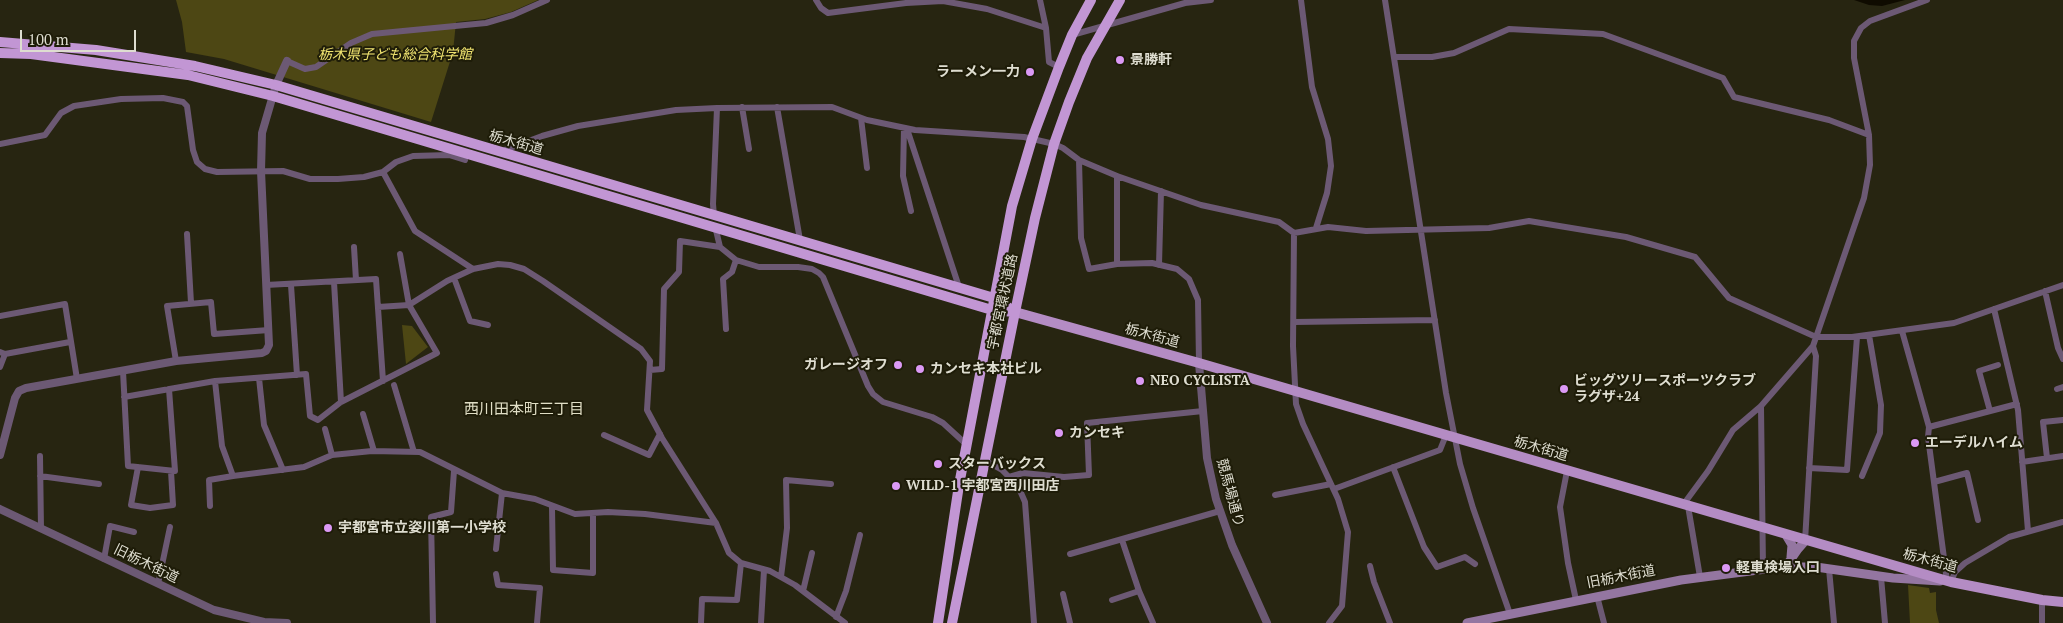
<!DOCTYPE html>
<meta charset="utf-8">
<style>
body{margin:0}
#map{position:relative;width:2063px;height:623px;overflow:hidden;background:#272511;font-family:"PT Serif",serif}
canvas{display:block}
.scale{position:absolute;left:20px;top:30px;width:116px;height:22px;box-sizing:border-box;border:2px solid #deddd0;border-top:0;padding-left:6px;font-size:15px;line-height:18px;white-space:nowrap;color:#deddd0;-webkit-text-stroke:4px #1e1c08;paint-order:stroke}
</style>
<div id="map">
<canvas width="2063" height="623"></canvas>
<div class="scale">100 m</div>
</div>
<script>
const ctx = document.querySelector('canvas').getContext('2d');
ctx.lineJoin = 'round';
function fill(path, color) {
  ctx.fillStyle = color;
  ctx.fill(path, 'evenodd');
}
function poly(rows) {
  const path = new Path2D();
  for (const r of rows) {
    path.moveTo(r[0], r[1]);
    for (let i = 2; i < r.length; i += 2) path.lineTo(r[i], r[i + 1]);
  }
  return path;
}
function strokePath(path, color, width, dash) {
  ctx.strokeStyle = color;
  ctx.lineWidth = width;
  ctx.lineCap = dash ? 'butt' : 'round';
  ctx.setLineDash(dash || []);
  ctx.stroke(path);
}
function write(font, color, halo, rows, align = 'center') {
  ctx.font = font + ' "PT Serif","Noto Sans JP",serif';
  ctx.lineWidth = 4;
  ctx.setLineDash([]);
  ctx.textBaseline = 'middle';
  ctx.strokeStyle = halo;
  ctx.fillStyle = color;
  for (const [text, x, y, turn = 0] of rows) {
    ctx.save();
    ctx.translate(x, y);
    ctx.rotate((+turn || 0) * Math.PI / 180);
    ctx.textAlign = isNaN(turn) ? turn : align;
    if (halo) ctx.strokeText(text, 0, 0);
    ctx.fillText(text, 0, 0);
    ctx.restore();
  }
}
fill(poly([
 [176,0,538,0,511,12,485,19,456,22,453,52,431,122,224,59,186,52,182,22],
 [402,325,412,326,428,347,406,364],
 [1908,585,1929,588,1930,593,1936,592,1936,610,1939,623,1910,623]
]), '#4d4714');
fill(poly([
 [1854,0,1905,0,1882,6,1869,5]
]), '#0f0b00');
strokePath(poly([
 [816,0,821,8,828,13,906,3,943,1,987,9,1046,28,1049,62,1059,67],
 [1040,0,1046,28],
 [1301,0,1312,87,1328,139,1331,166,1327,193,1316,228],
 [1385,0,1446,393,1460,464,1473,508,1510,614],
 [1072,35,1185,3,1211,0],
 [1395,57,1432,57,1454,53,1509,29,1603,34,1723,78,1734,97,1829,120,1869,135],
 [287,61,305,69,316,67,351,43,372,34,486,23,513,15,547,0],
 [742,107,749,149],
 [777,107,800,240],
 [861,118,867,168],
 [904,128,903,176,911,211],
 [907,129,959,287],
 [0,144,45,135,61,113,74,106,121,99,163,98,183,102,187,106,193,150,197,162,205,169,217,172,283,171,310,179,338,179,364,177,383,172,396,162,413,156,449,155,465,160],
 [502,151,542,136,578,126,676,110,717,108,832,107,867,120,915,130,1024,137,1054,144,1063,148,1079,160,1117,176,1201,205,1279,222,1294,233,1328,227,1366,231,1489,228,1529,221,1626,237,1695,257,1729,298,1816,337,1852,337,1954,323,2063,285],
 [1079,160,1081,238,1089,269,1117,264,1152,263,1177,269,1189,279,1198,300,1199,363],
 [383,172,415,231,473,269],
 [1117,176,1117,264],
 [714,216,713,204,717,108],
 [715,226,720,247,736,260,759,267,798,267,812,269,819,273,823,277,868,386,873,394,883,402,932,417,943,423,967,445],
 [1294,233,1293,346,1296,404,1303,424,1338,499,1348,532,1342,606,1329,623],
 [187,234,191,303],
 [354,247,356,280],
 [1159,265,1161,191],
 [454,278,470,321,488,325],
 [334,282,341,402],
 [266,285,376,279,383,381],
 [291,285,297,375],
 [2045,291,2058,348,2063,359],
 [378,307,409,305,447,281,473,269,498,264,510,265,524,269,543,281,641,349,650,361,647,410,662,438,716,523,729,553,741,563,770,571,795,585,845,623],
 [1994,309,2018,410,2028,531],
 [0,316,65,304,77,379],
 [1294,322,1435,320],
 [726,329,723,279,732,272,736,260],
 [1902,331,1929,427,1928,437,1947,581],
 [0,352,5,354,70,342],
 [176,361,167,306,211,302,214,334,269,330],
 [0,367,5,354],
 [650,370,662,369,664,289,679,272,680,241,720,247],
 [123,371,128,466,175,471,169,389],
 [259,378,264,425,283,470],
 [215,381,222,446,233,476,304,467,332,455,372,451,420,452,502,493,535,499,575,514,608,512,645,514,716,523],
 [394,385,414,452],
 [2057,389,2063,387],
 [124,397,215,381,306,374,310,416,318,420,341,402,437,353,409,305,400,254],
 [1761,406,1763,569],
 [1990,411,1979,371,1998,365],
 [363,414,374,451],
 [1929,427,2017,404],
 [325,429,332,455],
 [604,435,649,455,660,434],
 [40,456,41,529],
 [2047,458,2043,422,2063,420],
 [986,461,1002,470,1018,486,1025,502,1034,623],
 [2022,462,2063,456],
 [138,467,131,505,150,508,173,505,171,471],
 [1393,467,1424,547,1437,567,1465,557,1475,564],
 [1809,468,1847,470,1857,337],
 [1567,471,1560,507,1568,563,1576,600],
 [40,476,99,484],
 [1862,476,1880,433,1881,405,1869,335],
 [1009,477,1023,473,1064,477,1089,475,1087,423,1203,411],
 [1934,482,1967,473,1978,520],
 [1334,489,1440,450,1446,435],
 [1275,495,1331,484],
 [1683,505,1708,471,1733,430,1761,406,1813,346],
 [210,506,209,480,233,476],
 [1688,506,1700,577],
 [552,507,553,570,593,573,593,514],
 [1122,540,1139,591,1153,623],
 [1805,541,1816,356,1813,346,1864,198,1870,165,1869,135,1854,58,1854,41,1861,28,1870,21,1927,0],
 [496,549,502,493],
 [1070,554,1220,511],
 [104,559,110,526,134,532],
 [1370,566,1374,582,1390,623],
 [1829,569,1834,623],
 [496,574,498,585,540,588,537,623],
 [781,577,787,528,786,480,831,484],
 [1881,577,1885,623],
 [1951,582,1955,572,1965,563,2009,537,2063,522],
 [158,584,170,527],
 [803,591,812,553],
 [1063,594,1070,623],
 [1597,596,1604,623],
 [1112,600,1139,591],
 [836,617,846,591,860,535],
 [433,623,431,517,451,512,454,471],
 [701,623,702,599,737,600,741,563],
 [761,623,764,570],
 [2042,623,2042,600]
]), '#6c5974', 6);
strokePath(poly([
 [1199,363,1207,458,1216,499,1232,545,1267,623],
 [0,455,15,398,19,391,26,388,176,361,262,353,266,351,269,345,261,171,262,133,276,85,287,61],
 [0,509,214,610,264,622,287,623]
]), '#6c5974', 8);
strokePath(poly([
 [1786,535,1792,545,1791,557],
 [1782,567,1789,562,1798,549,1805,541],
 [1467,623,1681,580,1781,567,1816,567,1893,578,1940,581]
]), '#9476a1', 9);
strokePath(poly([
 [1015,312,1199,363,1951,582,2042,600,2063,602]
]), '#b48cc4', 10);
strokePath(poly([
 [0,42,96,50,195,66,276,85,994,298,1015,312],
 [0,53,31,54,188,75,273,96,992,310,1014,312],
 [938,623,959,485,1012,206,1032,139,1059,67,1072,35,1091,0],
 [952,623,1015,312,1035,218,1054,144,1069,102,1087,58,1120,0]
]), '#c296d4', 10);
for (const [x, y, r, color] of [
 [1120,60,5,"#db99f5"],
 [1030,72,5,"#db99f5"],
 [898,365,5,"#db99f5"],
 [920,369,5,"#db99f5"],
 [1140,381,5,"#db99f5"],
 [1564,389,5,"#db99f5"],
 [1059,433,5,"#db99f5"],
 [1915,443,5,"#db99f5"],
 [938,464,5,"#db99f5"],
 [896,486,5,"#db99f5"],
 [328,528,5,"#db99f5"],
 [1726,568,5,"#db99f5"]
]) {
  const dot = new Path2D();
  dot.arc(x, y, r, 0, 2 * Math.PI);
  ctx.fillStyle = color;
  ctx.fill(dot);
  strokePath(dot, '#1e1c08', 2);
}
write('italic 14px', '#f0e470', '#1e1c08', [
 ["栃木県子ども総合科学館",395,55]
]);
write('bold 14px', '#deddd0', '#1e1c08', [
 ["景勝軒",1130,60],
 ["ラーメン一力",1020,72,"right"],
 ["ガレージオフ",888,365,"right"],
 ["カンセキ本社ビル",930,369],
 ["NEO CYCLISTA",1150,381],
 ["ビッグツリースポーツクラブ",1574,381],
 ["ラグザ+24",1574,397],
 ["カンセキ",1069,433],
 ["エーデルハイム",1925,443],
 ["スターバックス",948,464],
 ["WILD-1 宇都宮西川田店",906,486],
 ["宇都宮市立姿川第一小学校",338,528],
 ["軽車検場入口",1736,568]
], 'left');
write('14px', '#deddd0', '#1e1c08', [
 ["栃木街道",516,143,16],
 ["宇都宮環状道路",1003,302,-78],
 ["栃木街道",1152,336,15],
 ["栃木街道",1541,449,16],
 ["競馬場通り",1230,493,75],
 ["栃木街道",1930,561,15],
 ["旧栃木街道",146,564,26],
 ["旧栃木街道",1621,577,-11]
]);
write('15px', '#e0dec5', '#1e1c08', [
 ["西川田本町三丁目",524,410]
]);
</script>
